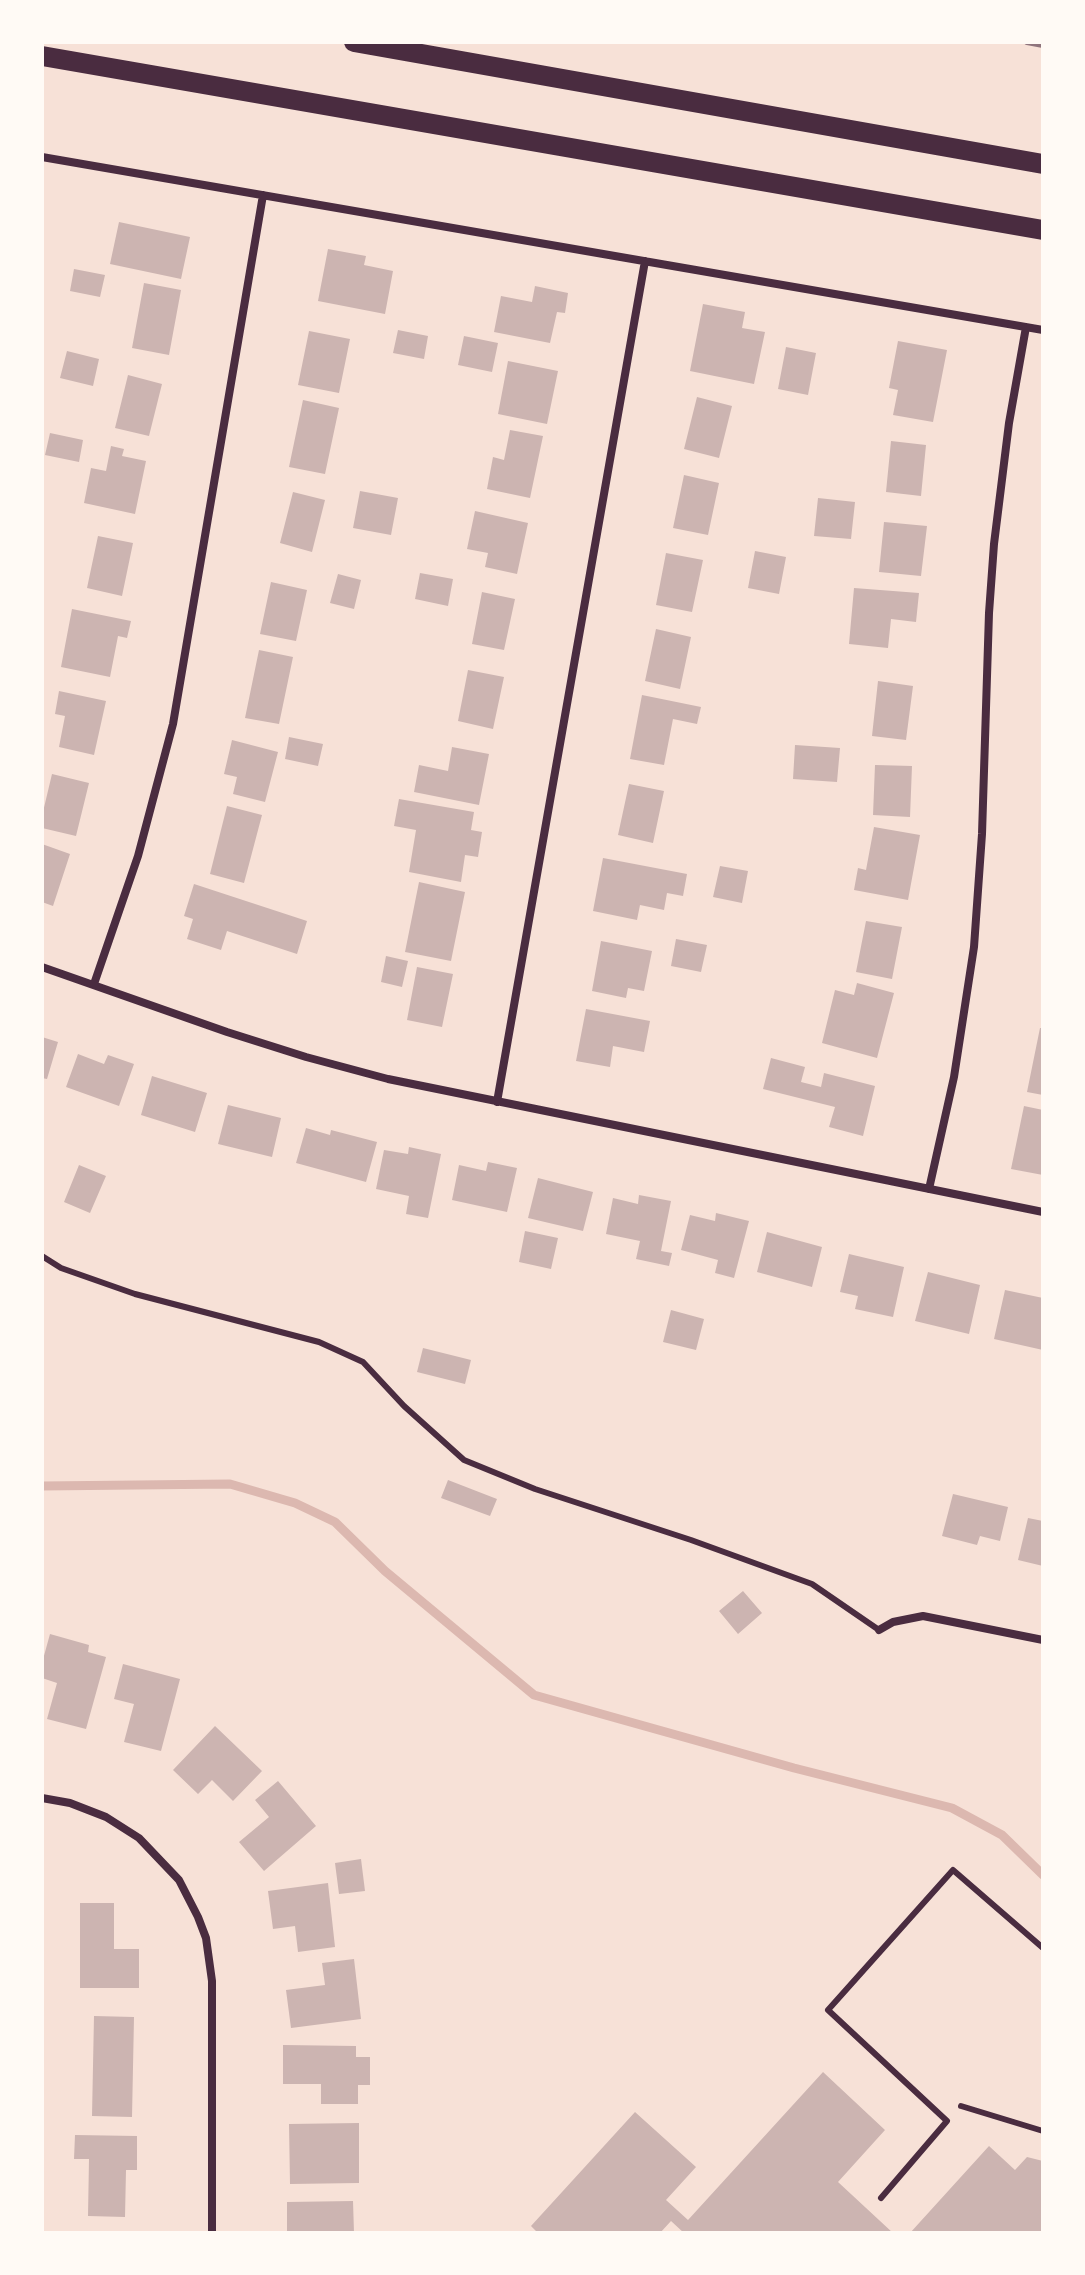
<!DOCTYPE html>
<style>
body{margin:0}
#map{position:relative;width:1085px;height:2275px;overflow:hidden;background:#f7e1d7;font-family:Mulish,sans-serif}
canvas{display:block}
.frame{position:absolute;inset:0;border:44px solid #fffaf5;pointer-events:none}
</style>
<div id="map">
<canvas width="1085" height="2275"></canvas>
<div class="frame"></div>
</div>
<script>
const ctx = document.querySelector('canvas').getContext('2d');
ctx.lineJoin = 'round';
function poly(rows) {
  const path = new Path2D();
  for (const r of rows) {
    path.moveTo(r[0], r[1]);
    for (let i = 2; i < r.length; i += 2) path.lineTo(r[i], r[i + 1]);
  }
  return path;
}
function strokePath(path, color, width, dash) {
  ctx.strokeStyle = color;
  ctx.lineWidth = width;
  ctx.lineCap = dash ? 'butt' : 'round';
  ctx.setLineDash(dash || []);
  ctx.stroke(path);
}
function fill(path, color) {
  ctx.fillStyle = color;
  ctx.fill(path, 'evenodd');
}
strokePath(poly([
 [42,1486,230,1484,295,1503,335,1522,385,1571,534,1695,794,1768,952,1808,1002,1835,1043,1875]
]), '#dcb8b0', 9);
fill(poly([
 [119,222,190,237,181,279,110,264],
 [328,249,366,256,364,265,393,271,385,314,318,301],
 [74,269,105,275,100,297,70,291],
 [144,283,181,290,169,355,132,348],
 [535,286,568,293,565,313,557,312,550,343,494,332,501,296,532,302],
 [703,304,745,312,742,328,765,332,754,384,690,371],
 [398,330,428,336,424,359,393,353],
 [309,331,350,339,339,393,298,385],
 [464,336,498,343,492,372,458,365],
 [898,341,947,350,933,422,893,415,898,390,889,388],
 [786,347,816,353,808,395,778,389],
 [67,351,99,359,93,386,60,378],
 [508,361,558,371,547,424,498,414],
 [128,375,162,384,149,436,115,428],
 [697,397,732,406,719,458,684,449],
 [303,400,339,408,325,474,289,467],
 [510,430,543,436,530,498,487,489,493,457,504,460],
 [50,433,83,440,79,462,45,455],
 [891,441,926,445,921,496,886,492],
 [111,446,124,449,122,456,146,461,135,514,84,503,91,468,106,471],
 [684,475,719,483,708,535,673,528],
 [360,491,398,498,391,535,353,528],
 [293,492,325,500,312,552,280,543],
 [818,498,855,502,851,539,814,536],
 [475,511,528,523,517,574,485,567,488,553,467,549],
 [884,522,927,526,921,576,879,572],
 [98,536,133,543,122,596,87,588],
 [755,551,786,557,779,594,748,588],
 [666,553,703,560,692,612,656,605],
 [420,573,453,579,448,606,415,599],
 [338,574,361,580,354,609,330,603],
 [271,582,307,590,296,641,260,634],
 [854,588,919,593,916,622,891,619,888,648,849,644],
 [482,592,515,599,504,650,472,644],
 [72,609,131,621,127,638,118,636,110,677,61,667],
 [656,629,691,637,680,689,645,681],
 [259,650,293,657,279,724,245,718],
 [468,670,504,677,493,729,458,721],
 [878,681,913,686,906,740,872,736],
 [59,691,106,701,94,755,59,747,65,716,55,714],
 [642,695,701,707,697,724,673,719,664,765,630,759],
 [289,737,323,744,318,766,285,759],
 [232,740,278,752,265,802,233,794,237,777,224,774],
 [795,745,840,748,837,782,793,779],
 [452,747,489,754,479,805,414,792,419,765,448,771],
 [875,765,912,766,910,817,873,815],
 [52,774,89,783,76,836,42,828,42,816],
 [629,784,664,791,653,843,618,835],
 [399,799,474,812,471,830,482,832,478,857,465,855,461,882,409,872,416,830,394,826],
 [227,806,262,815,244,883,210,874],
 [874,827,920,835,908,900,854,890,858,868,866,870],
 [42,844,70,854,53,906,42,902],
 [603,858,687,874,683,896,667,893,664,910,640,905,637,920,593,911],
 [720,866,748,871,742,903,713,897],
 [419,882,465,892,451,961,405,952],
 [194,884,307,921,297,954,227,931,221,950,187,939,193,919,184,916],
 [866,921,902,927,892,979,856,972],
 [676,939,707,945,701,972,671,966],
 [601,941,652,951,644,991,628,988,626,998,592,991],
 [386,956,408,961,402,987,381,982],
 [417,967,453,974,442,1027,407,1020],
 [857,983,894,993,877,1058,822,1043,835,990,854,995],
 [586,1009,650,1021,644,1052,613,1046,610,1067,576,1061],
 [1040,1028,1043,1028,1043,1095,1027,1092],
 [42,1037,58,1042,47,1079,42,1078],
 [78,1054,104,1064,108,1055,134,1064,119,1106,66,1087],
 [771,1058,805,1067,801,1082,821,1087,824,1073,875,1086,863,1136,829,1127,835,1107,763,1089],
 [152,1076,207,1093,195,1132,141,1115],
 [228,1105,281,1118,272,1157,218,1144],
 [1024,1106,1043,1110,1043,1175,1011,1169],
 [306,1128,330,1135,331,1130,377,1142,366,1182,296,1163],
 [409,1147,441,1154,428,1218,406,1214,409,1196,376,1189,384,1150,408,1154],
 [488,1162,517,1168,507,1212,452,1200,459,1165,486,1171],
 [79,1165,106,1176,90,1213,64,1202],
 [538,1178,593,1192,583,1231,528,1218],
 [639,1195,671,1201,661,1251,672,1253,669,1266,636,1259,640,1241,606,1234,613,1198,638,1204],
 [716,1213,749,1221,734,1278,715,1273,718,1260,681,1250,690,1215,715,1221],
 [525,1231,558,1238,551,1269,519,1262],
 [767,1232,822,1247,812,1287,757,1272],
 [849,1254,904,1267,893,1317,855,1309,858,1296,840,1292],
 [928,1272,980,1285,969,1334,915,1321],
 [1005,1290,1043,1298,1043,1350,994,1339],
 [671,1310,704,1319,696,1350,663,1342],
 [423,1348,471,1360,465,1384,417,1372],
 [448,1480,497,1499,490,1516,441,1498],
 [953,1494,1008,1507,1000,1541,980,1536,977,1545,942,1536],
 [1028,1518,1043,1521,1043,1566,1018,1560],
 [743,1591,762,1613,738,1634,719,1611],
 [50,1634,89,1645,88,1652,106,1657,86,1729,47,1719,57,1683,42,1678,42,1663],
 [123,1664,180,1679,161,1751,124,1742,134,1704,114,1699],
 [215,1726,262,1771,233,1801,212,1780,198,1794,173,1770],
 [278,1781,316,1826,264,1871,239,1842,269,1817,255,1800],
 [361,1859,365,1891,339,1894,335,1863],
 [328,1883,335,1947,298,1952,295,1926,273,1929,268,1891],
 [80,1903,114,1903,114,1949,139,1949,139,1988,80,1988],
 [354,1959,361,2019,291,2028,286,1990,325,1985,322,1963],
 [94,2016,134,2017,132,2117,92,2116],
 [283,2045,356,2046,356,2057,370,2057,370,2085,358,2085,358,2104,321,2104,321,2084,283,2084],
 [823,2072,885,2130,838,2182,893,2233,684,2233,671,2221,660,2233,538,2233,531,2226,635,2112,696,2167,666,2200,688,2220],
 [359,2123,359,2183,290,2184,289,2124],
 [75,2135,137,2136,137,2170,126,2170,125,2217,88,2216,89,2159,74,2159],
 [989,2146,1015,2170,1027,2157,1043,2161,1043,2233,910,2233],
 [353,2201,354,2233,287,2233,287,2202]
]), '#ccb4b1');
strokePath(poly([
 [42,1256,61,1268,135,1294,319,1342,363,1362,404,1406,464,1460,535,1489,691,1540,812,1584,879,1630],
 [961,2106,1043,2131],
 [881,2198,947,2121,828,2010,953,1870,1043,1948]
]), '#4a2c40', 6);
strokePath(poly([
 [42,157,1043,330],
 [42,967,227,1032,306,1057,388,1079,1043,1212],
 [94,984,138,856,173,724,263,195],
 [497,1102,645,261],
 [929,1189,954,1077,974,947,982,834,989,613,994,544,1009,423,1026,327],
 [879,1630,893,1622,923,1616,1043,1640],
 [42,1798,70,1803,106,1817,139,1838,179,1880,198,1917,206,1938,212,1981,212,2233]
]), '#4a2c40', 8);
strokePath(poly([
 [354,42,1043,164],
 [42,56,1043,230]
]), '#4a2c40', 20);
strokePath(poly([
 [1027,42,1043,45]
]), '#8f747c', 6);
</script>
